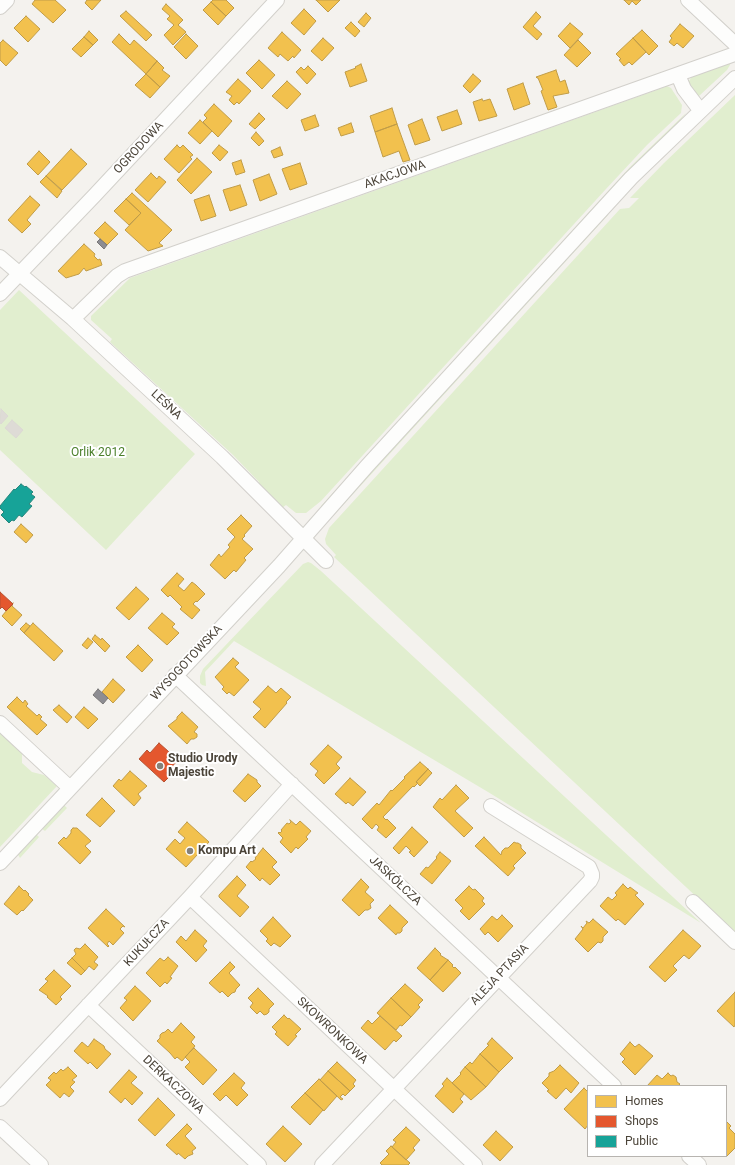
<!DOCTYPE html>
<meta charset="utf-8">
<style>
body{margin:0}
#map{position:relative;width:735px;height:1165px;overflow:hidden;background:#f4f2ee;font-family:Roboto,sans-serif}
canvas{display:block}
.legend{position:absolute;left:587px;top:1085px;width:140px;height:72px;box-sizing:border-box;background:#fff;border:1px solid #b7b4b0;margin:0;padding:5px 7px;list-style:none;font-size:12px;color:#4b4439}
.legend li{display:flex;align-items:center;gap:8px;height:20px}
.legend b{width:20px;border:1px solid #b7b4b0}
</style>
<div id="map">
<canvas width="735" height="1165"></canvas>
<ul class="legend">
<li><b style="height:11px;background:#f2c14e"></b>Homes</li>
<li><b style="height:11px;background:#e4572e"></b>Shops</li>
<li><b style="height:11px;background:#17a398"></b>Public</li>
</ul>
</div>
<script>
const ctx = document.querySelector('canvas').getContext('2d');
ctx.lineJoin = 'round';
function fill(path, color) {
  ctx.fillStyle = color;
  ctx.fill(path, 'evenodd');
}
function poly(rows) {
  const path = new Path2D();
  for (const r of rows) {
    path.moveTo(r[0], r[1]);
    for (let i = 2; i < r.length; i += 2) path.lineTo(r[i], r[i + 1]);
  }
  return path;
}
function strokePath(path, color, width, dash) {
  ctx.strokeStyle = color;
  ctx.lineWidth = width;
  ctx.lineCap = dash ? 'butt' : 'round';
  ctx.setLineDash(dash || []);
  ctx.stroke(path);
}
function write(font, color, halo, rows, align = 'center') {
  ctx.font = font + ' Roboto,sans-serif';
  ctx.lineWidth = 4;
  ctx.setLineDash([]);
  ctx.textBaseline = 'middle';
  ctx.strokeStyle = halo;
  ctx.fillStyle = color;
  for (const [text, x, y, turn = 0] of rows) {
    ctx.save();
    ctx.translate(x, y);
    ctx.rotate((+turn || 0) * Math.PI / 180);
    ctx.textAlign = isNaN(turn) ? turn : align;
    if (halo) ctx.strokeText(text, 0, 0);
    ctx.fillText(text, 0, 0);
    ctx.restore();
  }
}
fill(poly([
 [731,61,730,65,727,70,699,96,695,95,688,83,692,76],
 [665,85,671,88,682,105,681,113,647,145,606,189,321,501,306,513,296,513,286,505,282,508,258,484,259,482,233,455,110,342,112,339,91,320,91,316,130,278,665,87],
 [735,95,735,933,334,557,336,555,326,544,325,539,329,528,620,209,629,208,639,198,630,198,664,163],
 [686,113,679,122,632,168,322,507,321,506,630,167],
 [606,215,608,215,333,516,332,515],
 [19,290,195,454,106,550,0,450,0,310],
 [308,562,311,563,321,571,701,923,488,792,234,641,205,672,206,686,202,685,200,683,200,676,203,669,303,564],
 [0,733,22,753,22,763,32,772,44,775,57,786,0,847],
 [62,805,64,805,67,808,45,831,42,829,42,826],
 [34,835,37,835,39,837,20,858,17,853]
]), '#e1eecf');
const homes = poly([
 [35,0,55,0,66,10,53,23,32,4,35,0],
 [87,0,101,0,92,10,85,3,87,0],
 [213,0,226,0,234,8,226,16,211,2,213,0],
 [316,0,340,0,328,12,316,0],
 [624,0,641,0,636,5,632,1,629,5,624,0],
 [211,2,226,16,218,25,203,10,211,2],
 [166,4,183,20,178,25,186,32,173,45,164,35,174,25,167,19,170,16,162,9,166,4],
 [304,9,316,21,304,35,291,23,304,9],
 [126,11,152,35,146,41,120,16,126,11],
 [536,12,541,17,533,26,542,34,537,40,523,27,536,12],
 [366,13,371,18,364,27,358,22,366,13],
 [26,16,40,29,28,42,14,28,26,16],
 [351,22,360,31,355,37,345,28,351,22],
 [570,23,583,34,570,48,558,36,570,23],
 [680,24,694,36,683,48,677,43,674,46,669,42,672,38,670,36,680,24],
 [642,30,658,46,649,55,633,38,642,30],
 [89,31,98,40,93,45,84,37,89,31],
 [282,32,301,50,294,58,293,56,288,61,280,54,278,57,268,48,282,32],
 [119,34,130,45,134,40,157,61,146,74,112,42,119,34],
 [186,34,198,46,186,59,174,47,186,34],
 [84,37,93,45,81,57,72,49,84,37],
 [323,38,334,48,322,61,311,51,323,38],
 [633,38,646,52,632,65,629,62,624,66,619,60,621,59,616,54,633,38],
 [3,40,18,53,6,66,0,60,0,43,3,40],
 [578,40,591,53,577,67,564,55,578,40],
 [259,60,275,75,262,89,246,73,259,60],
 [157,61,164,68,162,70,170,76,160,87,146,74,157,61],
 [361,64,367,81,350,87,345,72,356,68,355,67,361,64],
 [308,66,316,74,307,84,296,72,301,67,304,70,308,66],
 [556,70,560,82,565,80,569,93,553,96,557,107,548,110,541,91,543,90,538,78,537,78,536,77,556,70],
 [146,74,160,87,150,98,135,85,146,74],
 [473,74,481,81,470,93,463,86,473,74],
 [238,79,251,91,239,104,237,102,234,105,229,100,232,96,226,92,238,79],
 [287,81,301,94,287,109,272,96,287,81],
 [523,83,530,104,514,110,507,89,523,83],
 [482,99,483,101,490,99,497,116,479,121,473,102,482,99],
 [214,104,232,121,218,137,203,122,207,118,204,115,214,104],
 [392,108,397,124,375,132,370,116,392,108],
 [457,110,462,124,442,131,437,117,457,110],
 [259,113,265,119,255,129,249,124,259,113],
 [315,115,319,126,305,131,301,120,315,115],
 [422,119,430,140,415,145,408,125,422,119],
 [200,120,212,131,200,144,188,133,200,120],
 [351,123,354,132,341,136,338,128,351,123],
 [397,124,410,160,403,162,399,151,383,157,375,132,397,124],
 [256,132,264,141,259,146,251,138,256,132],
 [177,145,180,148,183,145,193,155,190,157,192,159,179,173,164,159,177,145],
 [219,145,228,152,220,161,212,153,219,145],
 [280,147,283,155,274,158,271,151,280,147],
 [71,149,87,164,62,190,46,176,71,149],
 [39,151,50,162,38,175,27,164,39,151],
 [197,158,212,172,191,194,177,180,197,158],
 [241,160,245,172,236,175,232,163,241,160],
 [300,163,307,184,290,190,282,169,300,163],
 [151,173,157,179,159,176,166,182,148,202,135,190,151,173],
 [269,174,277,194,260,201,253,180,269,174],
 [46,176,62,191,57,198,40,182,46,176],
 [240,185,247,205,230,211,223,190,240,185],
 [132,193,172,230,159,243,163,246,148,251,125,230,141,213,126,199,132,193],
 [209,195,216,216,201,221,194,200,209,195],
 [30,196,40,205,27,220,31,224,22,233,8,220,30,196],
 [126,199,141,213,129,225,114,211,126,199],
 [105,222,118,234,107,245,94,233,105,222],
 [84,244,95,254,94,256,98,260,100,259,102,265,86,271,84,268,79,274,66,278,58,271,84,244],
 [241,515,252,526,244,535,245,536,242,539,253,549,244,558,246,560,236,572,234,570,225,579,210,565,219,554,221,557,230,547,228,545,235,537,227,529,241,515],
 [21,524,33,535,26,543,14,532,21,524],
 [177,573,184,579,178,586,184,591,192,582,196,585,205,594,197,602,196,601,193,604,200,610,192,619,180,609,182,607,170,595,168,597,161,590,177,573],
 [136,587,149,599,129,620,116,608,136,587],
 [13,603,12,606,22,615,12,626,2,616,13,603],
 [162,613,175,624,172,627,179,633,167,645,148,628,162,613],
 [26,623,30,626,24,633,20,629,26,623],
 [33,623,63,651,54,661,24,633,33,623],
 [95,635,101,640,102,638,110,646,105,652,92,639,95,635],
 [88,638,93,642,87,649,82,645,88,638],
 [138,645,153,660,142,672,126,657,138,645],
 [233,658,239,663,235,667,249,680,234,696,229,692,227,694,222,689,224,687,215,677,233,658],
 [113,679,125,690,113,703,102,692,113,679],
 [268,686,276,693,281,688,291,697,286,702,287,703,265,728,253,717,261,709,253,702,268,686],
 [17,697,23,703,25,700,28,704,26,706,37,716,39,714,42,717,40,719,47,725,37,735,7,707,17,697],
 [59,705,72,717,67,723,53,710,59,705],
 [84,707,98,719,88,729,75,717,84,707],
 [182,712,198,727,194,732,197,734,197,737,194,739,191,739,187,744,168,726,177,719,177,717,182,712],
 [328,745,342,757,336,764,340,768,324,784,315,775,318,771,310,764,328,745],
 [420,762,428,769,416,782,418,783,414,787,413,786,383,817,386,820,387,819,396,828,386,838,377,830,379,827,376,824,372,829,362,819,377,803,379,805,391,790,392,791,405,778,404,777,420,762],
 [428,769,432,773,420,786,416,782,428,769],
 [130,771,147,786,138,794,141,798,134,806,113,786,119,779,121,781,130,771],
 [248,774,257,780,257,782,261,786,245,802,233,791,248,774],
 [350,778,366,792,353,806,348,802,346,804,335,794,350,778],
 [456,785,469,798,455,811,473,828,464,837,433,807,440,798,442,800,456,785],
 [102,798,115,811,100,827,86,815,102,798],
 [290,820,296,825,300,821,311,831,306,837,308,839,298,849,296,847,291,853,280,842,283,838,278,833,279,832,280,833,282,831,281,830,287,823,289,824,291,822,290,820],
 [187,822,209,842,186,867,166,849,175,839,180,844,185,838,178,832,187,822],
 [412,827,428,842,414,857,409,852,411,851,406,846,399,854,393,848,412,827],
 [73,828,77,828,91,841,85,846,91,852,80,864,58,843,64,837,66,839,71,833,71,830,73,828],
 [484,837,501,855,502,851,505,848,508,848,514,842,516,843,518,843,521,845,521,848,526,853,513,866,515,868,508,876,475,846,484,837],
 [263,848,277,862,272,867,280,875,270,885,262,878,260,881,246,867,251,861,252,862,256,859,255,858,263,848],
 [440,852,451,861,432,884,420,874,426,867,428,868,437,858,436,857,440,852],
 [237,876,246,885,237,896,249,907,240,917,219,897,219,895,237,876],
 [361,879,369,887,365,892,374,900,370,904,371,908,368,910,365,910,359,916,342,900,361,879],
 [623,884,628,889,630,887,638,893,635,895,644,904,625,925,618,919,616,921,600,906,608,897,612,900,617,895,615,893,623,884],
 [19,886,24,891,25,890,29,894,28,895,33,900,23,911,22,910,17,915,4,904,19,886],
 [469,886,473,890,475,889,484,898,482,901,485,904,469,920,460,911,463,908,455,900,469,886],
 [390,905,408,922,402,928,402,931,400,933,397,933,396,935,378,918,390,905],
 [106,909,125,927,123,926,120,929,124,933,113,945,109,941,107,944,109,946,108,947,88,928,106,909],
 [502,915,513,926,498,942,488,932,485,935,480,929,492,916,497,920,502,915],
 [273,917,291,936,280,947,274,943,271,946,266,941,268,939,260,931,273,917],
 [593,919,608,932,603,937,603,941,601,943,598,942,588,952,575,939,583,929,581,926,583,928,587,923,586,921,589,923,593,919],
 [195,930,207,941,203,946,207,950,196,962,176,942,181,936,186,941,195,930],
 [683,930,701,946,689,959,684,955,673,966,677,970,665,982,649,967,683,930],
 [85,944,98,957,94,962,98,965,94,970,89,966,85,971,72,958,76,954,74,950,76,948,80,949,85,944],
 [435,948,441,954,440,955,448,960,430,980,417,968,435,948],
 [168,957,178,966,170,977,172,978,167,984,165,982,160,987,146,973,160,958,164,961,168,957],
 [72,958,85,971,81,975,67,963,72,958],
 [448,960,453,965,452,966,454,968,455,967,461,973,443,992,430,980,448,960],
 [230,962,235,967,229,973,240,985,236,989,235,992,232,993,228,997,222,991,220,993,209,983,230,962],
 [54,970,71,986,60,997,62,999,56,1005,47,997,48,996,39,990,48,981,45,979,54,970],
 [405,984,423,1000,418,1005,420,1007,411,1017,391,998,405,984],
 [135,986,151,1001,133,1021,120,1008,127,1000,124,998,135,986],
 [258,988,274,1004,269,1009,269,1012,267,1014,264,1015,260,1011,257,1014,250,1007,253,1003,248,998,258,988],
 [735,992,735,1025,734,1027,717,1011,735,992],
 [391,998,411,1017,402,1026,400,1025,396,1030,377,1013,391,998],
 [284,1015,288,1019,289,1018,301,1029,295,1035,297,1036,288,1046,275,1034,277,1032,272,1027,284,1015],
 [380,1016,402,1036,396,1042,394,1040,385,1050,361,1028,368,1020,372,1024,380,1016],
 [181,1023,195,1037,191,1042,195,1046,182,1061,177,1057,175,1059,170,1053,157,1041,160,1038,160,1035,162,1033,165,1032,168,1029,172,1033,181,1023],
 [492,1038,513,1058,499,1072,480,1054,489,1045,487,1044,492,1038],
 [94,1039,104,1046,105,1049,111,1054,97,1069,90,1062,88,1064,74,1051,82,1042,88,1047,94,1039],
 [630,1042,635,1047,639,1044,653,1056,635,1075,622,1062,625,1059,620,1054,630,1042],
 [194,1048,217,1070,203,1085,185,1067,190,1062,185,1057,194,1048],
 [480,1054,499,1072,486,1087,465,1067,470,1062,472,1064,480,1054],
 [337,1062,356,1080,353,1084,355,1086,350,1091,328,1071,337,1062],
 [560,1065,579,1083,571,1093,566,1088,556,1099,547,1091,549,1090,542,1083,549,1076,549,1073,554,1071,560,1065],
 [68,1067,77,1076,72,1080,75,1082,70,1087,74,1091,69,1097,64,1093,60,1098,46,1085,51,1080,48,1078,54,1072,56,1074,61,1069,63,1071,68,1067],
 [465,1067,486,1087,471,1100,452,1083,461,1074,460,1073,465,1067],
 [129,1070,137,1077,131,1083,143,1093,132,1105,125,1098,121,1103,109,1092,129,1070],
 [328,1071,350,1091,345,1096,343,1094,340,1097,343,1099,341,1100,320,1080,328,1071],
 [234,1073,245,1083,241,1088,248,1095,237,1106,226,1095,220,1101,213,1094,234,1073],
 [668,1073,671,1076,673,1075,676,1077,677,1082,680,1084,678,1086,647,1086,657,1075,662,1079,668,1073],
 [447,1078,464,1094,460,1099,463,1102,453,1113,435,1096,444,1086,442,1084,447,1078],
 [319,1079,337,1096,324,1111,305,1093,319,1079],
 [584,1088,588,1092,588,1125,585,1129,564,1109,584,1088],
 [305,1093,323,1110,310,1125,291,1107,305,1093],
 [158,1098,175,1115,155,1136,138,1120,158,1098],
 [726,1121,731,1126,729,1128,735,1134,735,1148,726,1157,725,1156,726,1156,726,1121],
 [187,1124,192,1129,185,1136,196,1148,192,1151,193,1154,188,1156,185,1159,178,1153,177,1155,166,1145,187,1124],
 [283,1126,302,1144,285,1162,266,1144,283,1126],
 [406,1127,420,1140,413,1148,415,1150,406,1160,392,1147,396,1142,393,1140,406,1127],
 [496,1131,513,1147,500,1161,483,1145,496,1131],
 [391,1146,410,1163,408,1165,382,1165,380,1163,389,1154,386,1151,391,1146]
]);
fill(homes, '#f2c14e');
strokePath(homes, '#c09c48', 1);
const shops = poly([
 [0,592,13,604,6,611,2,607,0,609,0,592],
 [159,743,178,760,166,773,170,776,164,782,139,759,147,750,150,753,159,743]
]);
fill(shops, '#e4572e');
strokePath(shops, '#b65131', 1);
const public = poly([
 [21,484,25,487,26,486,33,492,31,494,35,497,29,504,32,506,22,517,19,515,14,521,12,520,9,523,1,515,4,512,0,508,0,506,14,489,15,490,21,484]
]);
fill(public, '#17a398');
strokePath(public, '#27867c', 1);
const industry = poly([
 [100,239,107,245,104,249,97,242,100,239],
 [98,689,108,698,103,704,93,695,98,689]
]);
fill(industry, '#8d8d92');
strokePath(industry, '#797777', 1);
const building = poly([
 [1,409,8,416,1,424,0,423,1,409],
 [12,420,23,430,16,438,5,428,12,420]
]);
fill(building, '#dedbd6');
strokePath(building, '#dcd9d4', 1);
const minor = poly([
 [688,0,735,44],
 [0,7,7,0],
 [678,75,684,89,700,110],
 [0,257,73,319,222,457,326,561],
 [0,294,94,196,277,0],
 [73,319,117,276,125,271,732,55],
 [175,675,614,1086],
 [0,723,70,788],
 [0,863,279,566,367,466,631,178,735,78],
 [190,897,475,1165],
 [693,902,735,942],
 [88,1005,259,1165],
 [0,1099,190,897,292,784],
 [0,1127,41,1165],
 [689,1156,699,1165],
 [322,1165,590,881,592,877,592,874,589,867,491,806]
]);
strokePath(minor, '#d2d0cb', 16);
strokePath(minor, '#fdfdfc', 14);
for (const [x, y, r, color] of [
 [160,766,4,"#868178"],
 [190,851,4,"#868178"]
]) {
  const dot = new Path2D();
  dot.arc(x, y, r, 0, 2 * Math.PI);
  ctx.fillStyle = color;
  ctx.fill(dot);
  strokePath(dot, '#fff', 1.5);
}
write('12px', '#4b4439', '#fff', [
 ["OGRODOWA",139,148,-47],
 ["AKACJOWA",395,175,-19],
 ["LEŚNA",166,405,43],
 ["WYSOGOTOWSKA",187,663,-47],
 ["JASKÓŁCZA",395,881,43],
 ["KUKUŁCZA",147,943,-47],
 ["ALEJA PTASIA",500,975,-47],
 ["SKOWRONKOWA",332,1031,43],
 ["DERKACZOWA",173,1085,43]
]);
write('12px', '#4a7f2a', '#fff', [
 ["Orlik 2012",98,453]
]);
write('bold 12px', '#4b4439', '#fff', [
 ["Studio Urody",168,759],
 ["Majestic",168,773],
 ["Kompu Art",198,851]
], 'left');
</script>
